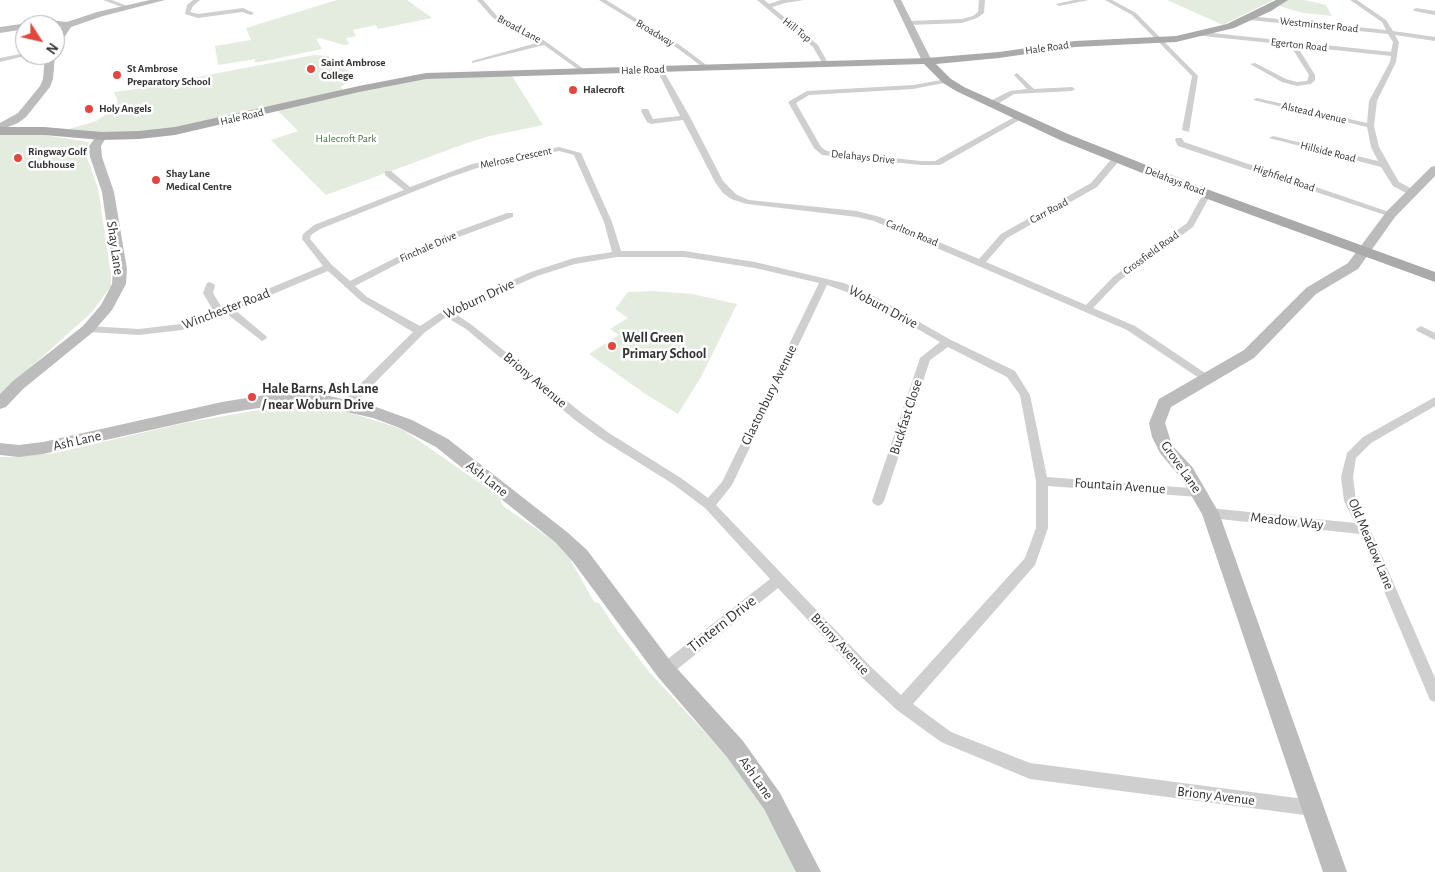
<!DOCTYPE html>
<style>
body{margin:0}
#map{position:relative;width:1435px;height:872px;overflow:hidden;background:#fff;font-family:"Alegreya Sans",sans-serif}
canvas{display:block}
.north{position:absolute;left:15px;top:15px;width:50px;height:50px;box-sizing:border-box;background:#fff;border:1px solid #adadad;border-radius:50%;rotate:125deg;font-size:14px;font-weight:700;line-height:20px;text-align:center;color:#323232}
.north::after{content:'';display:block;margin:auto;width:18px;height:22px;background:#e1473d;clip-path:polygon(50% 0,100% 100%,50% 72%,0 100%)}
</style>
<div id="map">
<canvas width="1435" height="872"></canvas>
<div class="north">N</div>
</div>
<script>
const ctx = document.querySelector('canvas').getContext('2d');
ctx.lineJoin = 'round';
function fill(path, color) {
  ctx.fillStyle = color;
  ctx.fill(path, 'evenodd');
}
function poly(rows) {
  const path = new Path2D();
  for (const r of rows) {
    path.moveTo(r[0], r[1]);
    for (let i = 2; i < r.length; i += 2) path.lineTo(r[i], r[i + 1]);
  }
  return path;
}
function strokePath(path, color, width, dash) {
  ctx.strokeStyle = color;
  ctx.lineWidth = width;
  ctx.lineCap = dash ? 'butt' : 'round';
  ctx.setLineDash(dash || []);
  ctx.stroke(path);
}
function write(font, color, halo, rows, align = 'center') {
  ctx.font = font + ' "Alegreya Sans",sans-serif';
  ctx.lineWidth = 5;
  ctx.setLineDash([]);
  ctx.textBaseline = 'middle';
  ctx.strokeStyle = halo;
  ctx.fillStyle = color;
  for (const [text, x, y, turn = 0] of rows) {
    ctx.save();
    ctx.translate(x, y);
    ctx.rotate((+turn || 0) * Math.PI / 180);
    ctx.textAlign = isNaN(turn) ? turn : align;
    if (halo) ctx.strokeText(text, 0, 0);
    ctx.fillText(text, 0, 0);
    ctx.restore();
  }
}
fill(poly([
 [337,0,407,0,432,18,378,29,376,25,353,30,356,36,346,38,349,44,344,45,320,38,316,39,322,49,260,62,254,62,256,59,218,65,215,46,251,40,246,28],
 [1167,0,1273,0,1223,25],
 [1286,0,1304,0,1326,5,1332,16,1303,13,1279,6],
 [314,55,328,56,341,67,351,72,347,75,355,76,341,87,343,90,170,129,110,134,69,129,96,121,114,109,118,102,114,92,159,86,160,84],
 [510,73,543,125,490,136,467,143,326,195,271,140,298,131,276,109,426,76],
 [2,134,44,135,89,142,86,155,98,188,111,275,111,286,92,312,0,395,0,135],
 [653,291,692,294,737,304,701,377,678,414,644,393,589,354,619,335,610,329,628,318,615,309,628,292],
 [276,407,335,408,402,429,484,486,500,499,503,506,554,541,570,559,594,602,599,603,617,630,650,673,728,757,752,787,798,872,0,872,0,457,11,457,55,453,184,423]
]), '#e4ebdf');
fill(poly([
 [103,0,112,0,132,8,127,9,103,0],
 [193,0,200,0,193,6,190,12,198,14,243,8,254,13,251,15,242,12,198,18,185,14,187,5,193,0],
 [477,0,483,0,497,16,538,36,588,72,583,73,544,45,472,63,472,61,540,42,493,18,477,0],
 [599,0,606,0,681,46,709,67,704,68,677,48,599,0],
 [757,0,764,0,769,4,781,0,804,0,785,3,772,7,818,45,829,65,828,66,824,66,813,47,757,0],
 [979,0,985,0,984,13,977,18,962,23,909,25,906,23,909,21,962,19,973,16,978,12,979,0],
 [1074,0,1089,0,1059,6,1056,4,1074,0],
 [1105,0,1112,0,1136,13,1198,76,1189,132,1182,130,1192,76,1132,15,1105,0],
 [1350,0,1357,0,1386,20,1393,31,1435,37,1435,41,1395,35,1399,42,1396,62,1377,101,1374,126,1379,147,1399,182,1414,190,1414,194,1408,194,1393,186,1381,167,1269,138,1273,136,1378,161,1371,147,1367,127,1253,100,1257,98,1367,123,1369,101,1390,62,1391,56,1297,46,1315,75,1315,80,1311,84,1297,86,1282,82,1250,64,1255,63,1286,79,1297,82,1307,81,1309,75,1290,45,1203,36,1200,34,1203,32,1391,52,1393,42,1388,34,1249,20,1246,18,1249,16,1386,30,1382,22,1350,0],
 [1416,8,1435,11,1435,15,1414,11,1413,10,1416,8],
 [25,53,25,55,29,55,0,62,0,58,25,53],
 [660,68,663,70,690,117,723,181,737,195,749,200,857,211,880,217,979,259,1001,234,1091,183,1114,156,1120,156,1120,160,1097,187,1007,238,986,262,1086,305,1113,277,1187,223,1204,192,1210,192,1211,194,1193,227,1119,281,1093,308,1135,326,1214,379,1209,383,1205,382,1127,330,874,221,857,217,747,204,731,199,723,193,715,182,683,120,651,124,647,122,641,111,642,109,648,109,653,119,680,116,657,70,660,68],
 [1017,73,1034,89,1072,87,1075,89,1072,91,1014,94,994,106,988,106,988,102,1010,91,1027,89,1014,75,1017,73],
 [947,79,950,81,949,82,913,89,809,95,796,103,821,147,827,151,921,161,935,161,1018,115,1025,117,940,165,921,165,822,155,814,148,788,102,807,91,913,85,947,79],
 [1176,138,1182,138,1184,142,1395,214,1394,216,1388,216,1178,146,1175,140,1176,138],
 [559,147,581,153,612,222,621,251,684,251,755,262,844,283,870,294,951,340,1015,371,1030,395,1047,477,1203,489,1205,492,1203,495,1199,497,1048,486,1048,528,1035,565,913,704,951,732,1030,763,1312,800,1318,802,1320,808,1318,814,1312,816,1030,779,941,742,897,710,859,675,778,588,670,675,665,677,660,675,658,670,660,665,770,579,705,508,673,484,601,439,575,420,466,329,446,317,424,333,350,408,342,408,341,405,342,402,413,332,361,301,328,271,235,310,266,336,267,338,262,341,227,314,182,330,139,335,88,332,83,329,88,326,139,329,181,324,214,312,203,293,207,283,210,282,215,285,213,293,222,308,323,266,302,239,303,234,314,225,404,190,385,175,385,171,391,171,410,187,472,164,559,147],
 [559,151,574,155,604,222,612,252,574,258,531,272,443,311,420,326,367,297,355,286,405,260,453,239,513,217,513,213,507,213,447,235,399,256,350,281,332,265,310,239,311,235,320,229,448,178,477,168,559,151],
 [617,257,684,257,755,268,819,283,722,482,708,498,681,478,609,433,583,414,472,325,454,313,537,276,575,264,617,257],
 [827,285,864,298,940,342,920,358,872,501,874,504,878,506,882,504,884,501,930,360,948,347,1007,377,1020,395,1036,481,1036,528,1025,558,901,695,869,665,716,505,732,485,827,285],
 [1421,326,1435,333,1435,340,1417,331,1416,329,1421,326],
 [1435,397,1435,406,1371,443,1356,458,1353,477,1356,501,1370,529,1435,678,1435,702,1430,700,1360,534,1210,518,1206,517,1204,513,1206,509,1210,508,1355,523,1344,501,1341,477,1347,453,1363,437,1435,397]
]), '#cfcfcf');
fill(poly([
 [150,0,165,0,103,16,71,27,58,47,55,48,55,38,62,27,55,25,25,25,25,29,0,33,0,27,49,20,67,22,97,12,150,0],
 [893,0,901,0,932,61,930,63,924,63,922,61,893,0],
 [45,55,55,55,53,79,50,87,26,117,18,123,0,130,0,123,18,113,40,86,43,79,45,55],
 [102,133,107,136,101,146,102,157,114,192,127,269,126,284,112,310,93,332,23,389,6,407,0,409,0,394,13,381,83,326,101,305,112,284,113,269,102,192,90,157,89,146,98,134,102,133],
 [1435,166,1435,176,1395,217,1358,269,1316,294,1254,358,1171,407,1165,423,1172,445,1193,468,1219,513,1347,872,1323,872,1202,514,1181,478,1160,453,1152,437,1149,423,1159,399,1244,350,1306,288,1348,263,1387,211,1431,167,1435,166],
 [277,393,321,394,376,407,412,420,448,439,567,532,587,550,672,663,743,741,780,793,821,872,796,872,764,809,727,757,658,677,573,562,555,542,436,447,400,428,373,418,321,406,277,405,222,414,43,454,19,457,0,455,0,443,19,445,43,442,222,402,277,393]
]), '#bcbcbc');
fill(poly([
 [1276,0,1288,0,1271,11,1234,28,1176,42,1075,47,999,58,936,64,951,79,964,87,1068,134,1212,191,1435,272,1435,282,1202,197,1060,140,956,91,943,83,924,64,426,79,359,92,175,135,139,139,102,140,44,135,0,135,0,127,44,127,102,132,139,131,175,127,359,86,426,73,927,58,999,52,1075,41,1176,36,1227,24,1276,0]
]), '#aaa');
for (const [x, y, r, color] of [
 [311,69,5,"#e1473d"],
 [117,75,5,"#e1473d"],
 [573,90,5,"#e1473d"],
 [89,109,5,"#e1473d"],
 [18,158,5,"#e1473d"],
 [156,180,5,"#e1473d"],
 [612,346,5,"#e1473d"],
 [252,397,5,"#e1473d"]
]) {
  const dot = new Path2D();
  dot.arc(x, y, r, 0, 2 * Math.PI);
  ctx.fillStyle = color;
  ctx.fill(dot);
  strokePath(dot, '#fff', 2);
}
write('11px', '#323232', '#fff', [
 ["Westminster Road",1319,25,6],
 ["Broad Lane",519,29,28],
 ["Hill Top",797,30,38],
 ["Broadway",655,33,31],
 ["Egerton Road",1299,45,6],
 ["Hale Road",1047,48,-8],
 ["Hale Road",643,70,-2],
 ["Alstead Avenue",1314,113,13],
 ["Hale Road",242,117,-13],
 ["Hillside Road",1328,152,14],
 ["Delahays Drive",863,157,6],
 ["Melrose Crescent",516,158,-12],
 ["Highfield Road",1284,178,19],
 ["Delahays Road",1175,181,21],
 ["Carr Road",1049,211,-28],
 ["Carlton Road",912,233,22],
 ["Finchale Drive",428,247,-24],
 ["Crossfield Road",1151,253,-36]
]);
write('bold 11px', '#323232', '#fff', [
 ["Saint Ambrose",321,63],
 ["College",321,76],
 ["St Ambrose",127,69],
 ["Preparatory School",127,82],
 ["Halecroft",583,90],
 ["Holy Angels",99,109],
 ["Ringway Golf",28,152],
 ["Clubhouse",28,165],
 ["Shay Lane",166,174],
 ["Medical Centre",166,187]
], 'left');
write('11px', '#4f6e40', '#fff', [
 ["Halecroft Park",346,139]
]);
write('14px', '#323232', '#fff', [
 ["Shay Lane",115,248,82],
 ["Woburn Drive",479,299,-25],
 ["Woburn Drive",883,307,28],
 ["Winchester Road",226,309,-21],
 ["Briony Avenue",535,380,40],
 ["Glastonbury Avenue",769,395,-64],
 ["Buckfast Close",906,417,-72],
 ["Ash Lane",77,441,-13],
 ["Grove Lane",1181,467,55],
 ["Ash Lane",487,479,38],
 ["Fountain Avenue",1120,486,4],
 ["Meadow Way",1287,521,6],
 ["Old Meadow Lane",1371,544,67],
 ["Briony Avenue",840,644,47],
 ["Ash Lane",756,778,55],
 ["Briony Avenue",1216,796,7]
]);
write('bold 14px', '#323232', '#fff', [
 ["Well Green",622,338],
 ["Primary School",622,354],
 ["Hale Barns, Ash Lane",262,389],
 ["/ near Woburn Drive",262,405]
], 'left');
write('16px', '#323232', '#fff', [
 ["Tintern Drive",722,624,-38]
]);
</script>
